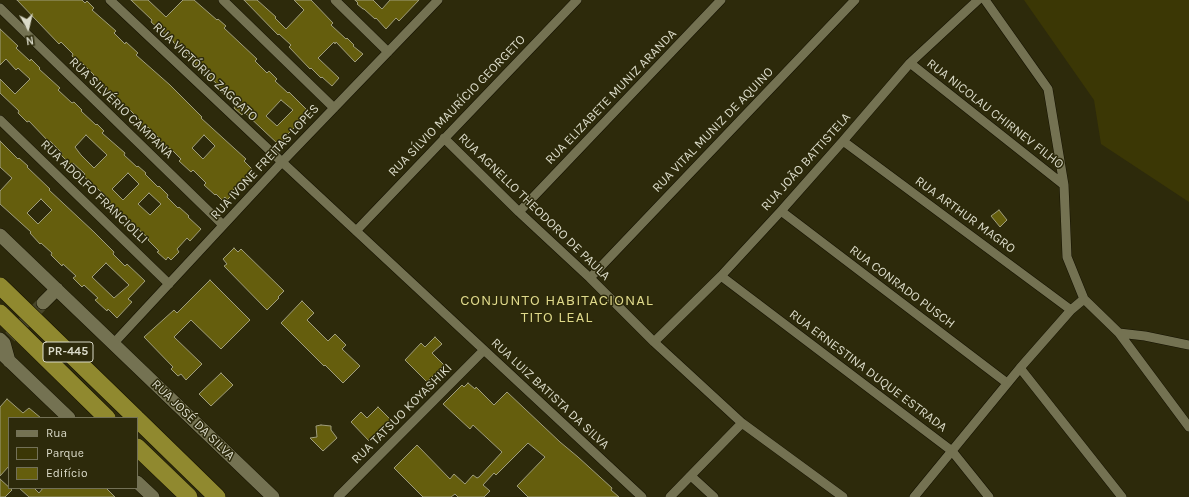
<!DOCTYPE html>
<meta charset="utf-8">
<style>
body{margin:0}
#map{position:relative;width:1189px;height:497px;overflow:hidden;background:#2d2a0b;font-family:Karla,sans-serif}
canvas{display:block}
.legend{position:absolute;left:8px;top:417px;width:130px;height:72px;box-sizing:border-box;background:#2d2a0b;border:1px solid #737157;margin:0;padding:5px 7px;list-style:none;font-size:12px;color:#dbdbc9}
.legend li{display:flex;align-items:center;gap:8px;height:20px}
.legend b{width:20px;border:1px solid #737157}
.north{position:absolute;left:8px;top:8px;width:40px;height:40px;-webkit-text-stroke:3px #2d2a0b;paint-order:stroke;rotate:172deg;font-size:11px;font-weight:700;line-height:16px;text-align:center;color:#dbdbc9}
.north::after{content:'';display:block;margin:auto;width:14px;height:18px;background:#dbdbc9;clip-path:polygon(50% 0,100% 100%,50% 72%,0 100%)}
</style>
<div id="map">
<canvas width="1189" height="497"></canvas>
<ul class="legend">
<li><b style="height:5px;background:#747252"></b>Rua</li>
<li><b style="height:11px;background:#3b3705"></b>Parque</li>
<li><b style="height:11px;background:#655e0d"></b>Edifício</li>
</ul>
<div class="north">N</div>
</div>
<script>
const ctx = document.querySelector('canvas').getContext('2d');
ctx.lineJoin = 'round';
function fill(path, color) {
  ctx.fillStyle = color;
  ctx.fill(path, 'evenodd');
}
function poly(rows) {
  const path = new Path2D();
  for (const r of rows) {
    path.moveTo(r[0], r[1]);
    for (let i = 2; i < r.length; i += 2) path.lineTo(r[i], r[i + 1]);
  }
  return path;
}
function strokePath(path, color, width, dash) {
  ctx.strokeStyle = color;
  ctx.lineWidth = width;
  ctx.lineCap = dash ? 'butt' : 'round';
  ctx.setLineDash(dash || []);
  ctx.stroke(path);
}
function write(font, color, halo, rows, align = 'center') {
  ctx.font = font + ' Karla,sans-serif';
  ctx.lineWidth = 3;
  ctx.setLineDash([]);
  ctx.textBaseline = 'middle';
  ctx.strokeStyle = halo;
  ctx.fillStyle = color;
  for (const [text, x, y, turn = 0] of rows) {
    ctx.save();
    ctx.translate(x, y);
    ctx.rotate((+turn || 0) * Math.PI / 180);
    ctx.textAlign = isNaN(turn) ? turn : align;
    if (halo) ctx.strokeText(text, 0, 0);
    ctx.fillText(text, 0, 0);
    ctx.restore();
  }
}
fill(poly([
 [1024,0,1189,0,1189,202,1101,144,1094,100]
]), '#3b3705');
const building = poly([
 [17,0,82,0,85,3,87,1,94,8,92,10,116,31,114,33,125,44,126,42,138,53,136,55,170,85,202,117,201,118,246,159,244,161,253,170,231,192,233,194,227,200,225,197,222,200,216,194,215,195,204,185,206,183,193,170,191,172,179,161,181,159,170,148,169,149,159,140,160,139,148,127,143,132,135,125,140,120,126,106,124,107,115,98,93,77,94,75,83,64,81,65,72,56,73,54,61,42,59,44,17,0],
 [204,135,215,146,203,159,192,148,204,135],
 [131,0,148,0,166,17,183,0,194,0,217,20,218,19,226,26,224,28,257,59,255,61,267,73,269,71,277,79,275,81,288,93,289,92,308,111,301,118,302,120,287,135,288,136,279,145,244,112,242,115,234,108,236,105,215,86,217,84,193,62,194,61,182,49,181,50,173,42,174,42,151,22,152,20,131,0],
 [281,100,293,110,277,126,266,116,281,100],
 [244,0,257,0,276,17,275,18,286,29,304,10,294,0,311,0,333,23,331,25,346,39,347,38,354,45,353,46,363,54,355,62,336,42,335,44,334,42,318,58,339,78,332,86,322,77,321,78,311,68,310,69,289,47,291,45,279,34,278,35,244,0],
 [355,0,373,0,382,9,390,0,419,0,399,21,396,18,386,29,376,18,375,19,364,9,363,9,357,4,358,3,355,0],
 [0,29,18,46,16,48,30,61,31,59,40,68,39,69,60,88,58,90,72,103,74,102,82,110,81,111,96,125,97,124,104,131,102,133,125,153,124,155,137,167,138,166,146,173,145,174,158,187,159,186,168,195,167,197,178,208,179,207,189,216,188,217,201,229,190,241,187,238,177,249,179,252,171,260,168,257,166,260,157,252,159,251,148,240,149,239,137,228,135,229,125,219,126,218,105,199,107,197,83,176,85,174,73,163,71,165,61,155,62,153,50,141,49,142,29,121,27,122,18,113,19,111,0,93,0,79,15,94,30,79,18,68,16,70,6,59,0,65,0,29],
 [86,135,107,155,94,168,81,155,75,147,86,135],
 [128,173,139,184,123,200,112,189,128,173],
 [149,193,161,204,150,215,138,204,149,193],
 [0,141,18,159,19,158,28,166,27,167,50,189,49,190,94,232,114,252,113,254,125,266,127,264,145,281,128,299,132,302,117,318,108,309,107,311,95,300,98,298,84,285,82,287,73,278,76,276,63,264,62,266,51,255,52,253,41,243,40,244,30,233,31,232,0,204,0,191,12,178,0,167,0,141],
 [41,199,52,210,38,224,27,213,41,199],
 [106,263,129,285,114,298,92,277,106,263],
 [999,210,1007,220,1000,227,991,216,999,210],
 [234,248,238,252,241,249,284,291,278,297,279,298,267,310,224,266,227,264,223,259,234,248],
 [210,280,250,320,221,349,191,320,174,337,202,364,186,380,181,374,178,376,171,369,173,367,144,337,174,310,177,313,210,280],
 [302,301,314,313,307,320,328,341,335,334,346,345,342,349,360,366,343,383,325,365,324,366,281,323,302,301],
 [435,337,442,344,432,353,444,365,427,382,405,360,421,343,425,347,435,337],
 [221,373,233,385,211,406,199,394,221,373],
 [468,383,475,389,476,387,494,405,507,392,560,442,578,457,612,488,611,490,619,497,528,497,517,486,545,457,528,443,496,475,494,473,483,485,490,491,484,497,458,497,455,494,451,497,423,497,394,468,417,445,450,479,454,474,465,484,473,475,477,478,479,477,502,452,473,425,470,429,443,404,462,385,464,387,468,383],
 [7,399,23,413,29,408,41,418,9,418,9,466,0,476,0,407,7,399],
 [378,407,391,420,369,441,351,422,361,412,367,418,378,407],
 [321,425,331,426,331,430,337,438,323,451,310,438,317,437,316,426,321,425],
 [0,479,12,490,5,497,0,497,0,479],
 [19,488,34,488,39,493,43,488,106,488,115,497,29,497,19,488]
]);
fill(building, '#655e0d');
strokePath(building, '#a09e7c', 1);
strokePath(poly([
 [10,337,43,303]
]), '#474528', 13, [13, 6]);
const street = poly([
 [110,0,282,162,642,497],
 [223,0,334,108],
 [335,0,388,52],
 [985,0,1048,89,1064,185,1067,257,1084,299,1119,333,1189,427],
 [0,8,223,225],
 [910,63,1064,185],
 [0,120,169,284],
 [444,138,519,212,590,278,654,342,742,423,843,497],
 [843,141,1071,310],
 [781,211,1007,383],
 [519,212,721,0],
 [356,231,577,0],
 [721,276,952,451,989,497],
 [590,278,855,0],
 [1119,333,1145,336,1189,345],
 [654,342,721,276,781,211,843,141,910,63,978,0],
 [113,344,282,162,438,0],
 [1020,368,1122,497],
 [691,476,714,497],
 [338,497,484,350],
 [670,497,742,423],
 [914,497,1020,368,1071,310,1084,299]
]);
const secondary = poly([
 [0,235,273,497],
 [43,303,57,289],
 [0,339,4,343,9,361],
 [0,352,69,418],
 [137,482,153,497]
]);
const highway = poly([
 [0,286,136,418],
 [0,313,107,418],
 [137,419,217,497],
 [137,447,189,497]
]);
strokePath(street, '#151200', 10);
strokePath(secondary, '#151200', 14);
strokePath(highway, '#151200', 18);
strokePath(street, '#747252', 9);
strokePath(secondary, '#747252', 13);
strokePath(highway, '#90892f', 17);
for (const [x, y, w] of [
 [68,352,50]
]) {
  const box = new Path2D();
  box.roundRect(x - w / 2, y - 10, w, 20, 3);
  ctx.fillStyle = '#2d2a0b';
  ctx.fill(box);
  strokePath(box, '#dbdbc9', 1);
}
write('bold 12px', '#dbdbc9', null, [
 ["PR-445",68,352]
]);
write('13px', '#dbdbc9', '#2d2a0b', [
 ["RUA VICTÓRIO ZAGGATO",205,72,43],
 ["RUA ELIZABETE MUNIZ ARANDA",611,97,-46],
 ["RUA SÍLVIO MAURÍCIO GEORGETO",457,106,-46],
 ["RUA SILVÉRIO CAMPANA",121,108,44],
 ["RUA NICOLAU CHIRNEV FILHO",995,114,38],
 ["RUA VITAL MUNIZ DE AQUINO",713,130,-46],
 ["RUA IVONE FREITAS LOPES",265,162,-47],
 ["RUA JOÃO BATTISTELA",806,162,-48],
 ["RUA ADOLFO FRANCIOLLI",94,192,44],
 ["RUA AGNELLO THEODORO DE PAULA",534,207,44],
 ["RUA ARTHUR MAGRO",965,215,36],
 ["RUA CONRADO PUSCH",902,287,37],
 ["RUA ERNESTINA DUQUE ESTRADA",868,371,37],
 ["RUA LUIZ BATISTA DA SILVA",550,394,43],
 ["RUA TATSUO KOYASHIKI",402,414,-45],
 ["RUA JOSÉ DA SILVA",193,420,44]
]);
ctx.letterSpacing = '1px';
write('15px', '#e0da8b', '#2d2a0b', [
 ["CONJUNTO HABITACIONAL",557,301],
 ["TITO LEAL",557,318]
]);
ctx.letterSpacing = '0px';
</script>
